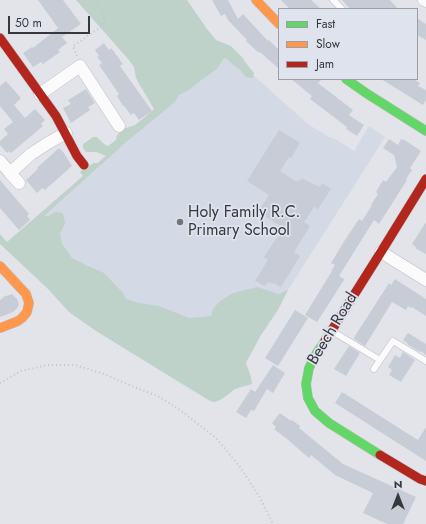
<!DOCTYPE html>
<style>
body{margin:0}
#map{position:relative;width:426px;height:524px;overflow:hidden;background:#e2e4ea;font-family:Jost,sans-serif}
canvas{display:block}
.legend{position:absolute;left:278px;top:8px;width:140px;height:72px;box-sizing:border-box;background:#dfe3ed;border:1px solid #9b9fa6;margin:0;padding:5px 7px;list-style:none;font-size:12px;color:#36383c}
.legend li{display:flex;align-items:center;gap:8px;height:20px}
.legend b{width:20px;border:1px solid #9b9fa6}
.north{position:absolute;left:378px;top:476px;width:40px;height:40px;-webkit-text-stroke:3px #dfe3ed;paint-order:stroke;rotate:0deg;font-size:11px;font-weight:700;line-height:16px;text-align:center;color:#36383c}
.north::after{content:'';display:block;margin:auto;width:14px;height:18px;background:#36383c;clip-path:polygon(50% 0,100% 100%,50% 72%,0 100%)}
.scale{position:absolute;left:8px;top:16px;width:82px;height:18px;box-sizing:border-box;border:2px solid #36383c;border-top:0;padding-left:5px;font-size:12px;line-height:14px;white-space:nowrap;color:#36383c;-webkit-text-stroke:3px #dfe3ed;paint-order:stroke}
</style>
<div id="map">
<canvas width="426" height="524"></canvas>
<ul class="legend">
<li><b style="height:5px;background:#63d668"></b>Fast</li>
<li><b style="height:5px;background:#ff974d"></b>Slow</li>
<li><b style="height:5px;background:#b3261e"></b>Jam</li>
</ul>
<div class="north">N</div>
<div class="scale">50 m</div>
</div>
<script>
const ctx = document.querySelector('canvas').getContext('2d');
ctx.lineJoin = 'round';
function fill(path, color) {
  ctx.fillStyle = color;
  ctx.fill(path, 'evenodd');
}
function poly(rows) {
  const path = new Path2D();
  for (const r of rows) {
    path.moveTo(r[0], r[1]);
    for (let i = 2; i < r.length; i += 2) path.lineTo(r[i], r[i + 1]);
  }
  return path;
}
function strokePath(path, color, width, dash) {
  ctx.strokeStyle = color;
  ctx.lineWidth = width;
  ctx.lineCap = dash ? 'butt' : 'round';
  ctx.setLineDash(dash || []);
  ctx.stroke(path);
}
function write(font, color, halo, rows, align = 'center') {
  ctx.font = font + ' Jost,sans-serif';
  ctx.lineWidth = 3.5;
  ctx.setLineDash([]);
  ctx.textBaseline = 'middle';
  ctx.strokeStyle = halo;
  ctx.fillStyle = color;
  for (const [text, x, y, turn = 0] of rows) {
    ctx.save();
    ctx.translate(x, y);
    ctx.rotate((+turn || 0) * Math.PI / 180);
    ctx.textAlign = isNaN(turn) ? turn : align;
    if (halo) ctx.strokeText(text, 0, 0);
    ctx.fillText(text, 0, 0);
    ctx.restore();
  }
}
fill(poly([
 [224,49,309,125,329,137,335,139,354,151,369,126,385,137,288,290,215,402,111,332,40,214,83,176]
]), '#d3d9e5');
fill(poly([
 [76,0,187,0,207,29,216,40,231,46,243,58,245,62,254,73,253,78,246,77,239,69,232,64,227,59,224,58,217,69,200,81,189,90,179,95,175,102,125,143,44,216,49,216,55,212,63,213,65,223,60,234,62,244,72,258,86,265,104,273,123,293,126,299,139,303,159,306,189,318,201,317,211,316,213,309,220,301,233,293,258,287,278,294,288,290,278,310,261,335,246,363,251,377,252,384,235,389,222,399,215,402,210,401,148,363,96,331,69,312,47,288,0,244,0,234,7,242,83,176,80,172,83,169,94,163,98,163,106,156,97,152,86,152,83,148,83,144,93,137,97,137,104,144,108,146,116,140,117,135,123,129,135,125,145,117,154,109,141,87,136,78,134,67,128,59]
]), '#bfd2ca');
fill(poly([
 [38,0,63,0,81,24,62,37,67,43,58,50,60,52,43,64,41,62,33,67,23,53,32,47,33,48,58,28],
 [212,0,228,0,238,19,243,14,268,41,269,40,279,50,279,69,260,52,259,53,246,41,247,40,228,20,225,14,221,16],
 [281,0,311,0,321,9,290,9],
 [342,0,390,0,398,9,350,9],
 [417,18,426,24,426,40,417,35],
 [104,43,109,50,111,48,123,64,120,66,152,111,139,120,134,113,131,115,124,106,123,106,117,96,119,94,99,65,102,63,97,57,99,56,95,50],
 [291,79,322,79,318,83,353,110,349,115,364,125,357,136,346,129,347,127,310,99,312,96],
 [381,79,413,79,420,83,418,86,426,90,426,100,423,105],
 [6,81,21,98,14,105,25,118,35,109,45,120,41,124,43,126,11,153,9,151,7,153,0,145,0,141,8,134,4,129,13,122,0,106,0,86],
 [86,89,95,103,88,107,90,110,71,123,63,108,71,104,68,100],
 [279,130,300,143,291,158,289,157,280,171,297,182,298,180,300,181,302,178,313,184,320,187,322,183,331,189,318,209,314,207,304,222,310,226,294,252,300,256,281,287,274,283,272,284,268,282,265,286,255,281,268,260,264,257,276,239,287,230,258,212,269,195,247,181],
 [389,139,398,145,401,139,402,140,403,139,421,151,410,168,412,170,406,179,407,180,395,199,379,224,374,220,339,276,344,279,344,280,317,322,305,315,332,271,331,271,335,265,331,263,345,240,359,219,362,221,372,205,371,205,378,194,376,192,383,180,386,182,397,167,394,155,383,148],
 [59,148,64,153,72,166,45,190,42,188,37,193,26,180,38,169,37,168],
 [0,180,29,214,27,216,30,220,19,230,0,208],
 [426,222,426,254,415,248,416,247,412,244],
 [395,279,426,299,426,316,412,307,411,308,408,306,406,310,392,302,365,346,354,339,355,336,389,283,391,285],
 [12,294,17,299,19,304,18,307,13,312,0,317,0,300,3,298,3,297],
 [295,310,308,318,278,366,265,358],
 [408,333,426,344,426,355,421,351,420,352,408,345,408,344,403,340],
 [349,346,360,353,346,376,334,369],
 [403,352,415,360,401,382,389,375,392,370,388,367,395,355,400,358],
 [273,365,285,373,273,393,267,389,254,411,251,410,246,418,236,412,251,389,255,392],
 [342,392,418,440,426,427,426,461,335,403],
 [280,413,291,421,292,420,300,426,299,428,343,464,416,497,403,524,387,524,363,513,373,493,335,475,311,455,309,458,287,439,274,429,276,427,272,423]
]), '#c8ccd6');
const lane = poly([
 [333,0,342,9],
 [332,331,380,360,393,341,426,361],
 [374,369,380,360]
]);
const street = poly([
 [424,0,426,1],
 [40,94,80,66,119,126],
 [0,161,10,173,31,154,48,143,66,133],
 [10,173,19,183],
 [381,252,426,280]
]);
const fast = poly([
 [346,79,366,93,426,131],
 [325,341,316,354,309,368,306,384,308,398,315,411,329,423,380,455]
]);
const slow = poly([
 [256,0,279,24],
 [0,266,26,294,29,303,27,312,22,318,18,321,0,328]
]);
const jam = poly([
 [0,38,56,116,77,156,84,165],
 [325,341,381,252,426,179],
 [380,455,420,479,426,481]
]);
strokePath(lane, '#bdbec2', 7);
strokePath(street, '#bdbec2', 13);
strokePath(fast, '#bdbec2', 10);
strokePath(slow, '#bdbec2', 10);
strokePath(jam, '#bdbec2', 10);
strokePath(poly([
 [77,56,73,46,101,27,105,22,104,16,97,0],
 [0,383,21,371,48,365,75,365,104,374,134,387,158,396,180,410,216,438,240,467,259,496,273,524]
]), '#c3c3c5', 2, [1, 3]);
strokePath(lane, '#fbfbfc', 6);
strokePath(street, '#fbfbfc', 12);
strokePath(fast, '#63d668', 9);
strokePath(slow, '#ff974d', 9);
strokePath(jam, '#b3261e', 9);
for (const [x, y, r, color] of [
 [180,222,4,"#727479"]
]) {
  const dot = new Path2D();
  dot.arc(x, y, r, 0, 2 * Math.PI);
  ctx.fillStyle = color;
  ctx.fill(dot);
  strokePath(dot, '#dfe3ed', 1.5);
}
write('16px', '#36383c', '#dfe3ed', [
 ["Holy Family R.C.",188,213],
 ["Primary School",188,231]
], 'left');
write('16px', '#36383c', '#dfe3ed', [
 ["Beech Road",333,329,-59]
]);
</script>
